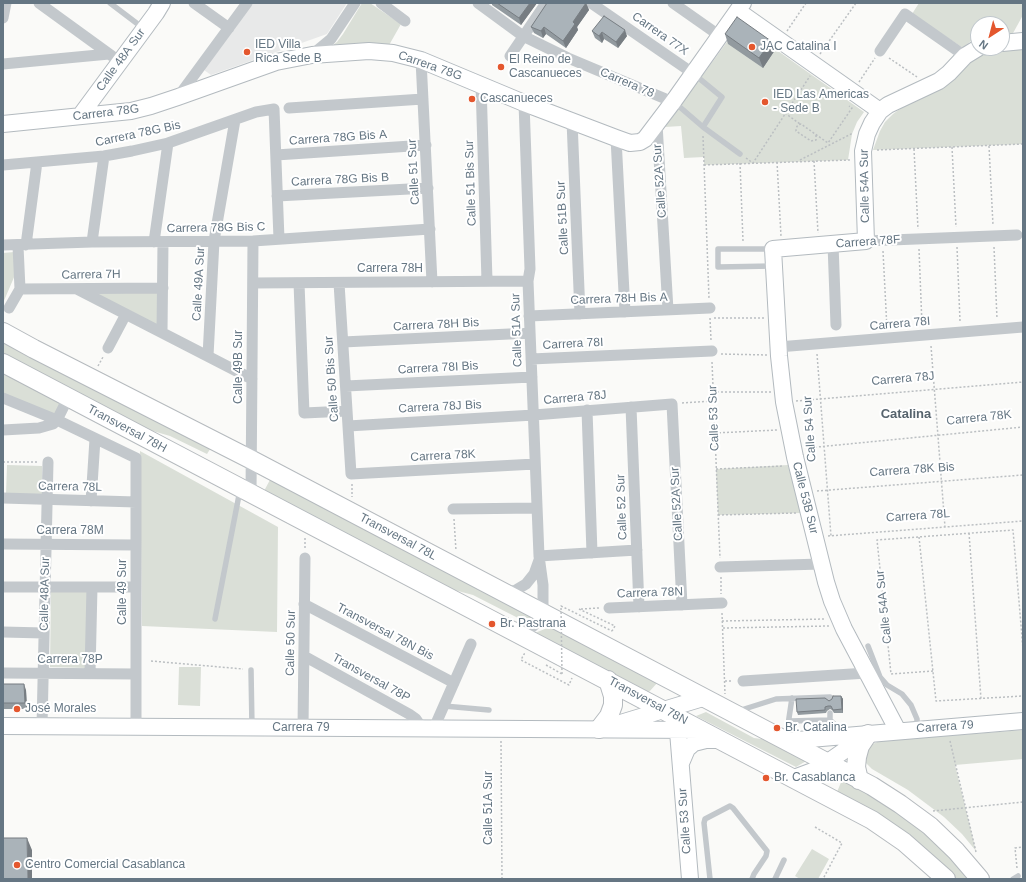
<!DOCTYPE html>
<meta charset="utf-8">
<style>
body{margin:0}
#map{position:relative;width:1026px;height:882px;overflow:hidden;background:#fafaf8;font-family:Arial,sans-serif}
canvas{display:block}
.frame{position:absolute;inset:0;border:4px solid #657683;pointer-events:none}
.north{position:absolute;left:970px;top:16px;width:40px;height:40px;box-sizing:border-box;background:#fff;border:1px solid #c1c8cd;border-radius:50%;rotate:216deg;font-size:11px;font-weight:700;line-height:16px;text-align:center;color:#657683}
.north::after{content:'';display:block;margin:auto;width:14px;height:18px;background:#e4572e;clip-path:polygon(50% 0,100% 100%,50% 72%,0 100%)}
</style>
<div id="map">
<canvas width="1026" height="882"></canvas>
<div class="frame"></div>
<div class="north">N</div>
</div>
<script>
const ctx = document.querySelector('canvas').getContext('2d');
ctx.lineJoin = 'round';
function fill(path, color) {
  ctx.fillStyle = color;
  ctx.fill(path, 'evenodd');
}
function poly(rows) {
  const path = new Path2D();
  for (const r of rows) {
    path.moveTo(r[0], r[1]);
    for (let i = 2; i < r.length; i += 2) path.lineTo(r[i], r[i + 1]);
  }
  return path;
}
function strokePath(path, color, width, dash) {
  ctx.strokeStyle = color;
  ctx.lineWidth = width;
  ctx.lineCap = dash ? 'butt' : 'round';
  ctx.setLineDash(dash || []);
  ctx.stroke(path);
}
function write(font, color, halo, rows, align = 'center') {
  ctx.font = font + ' Arial,sans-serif';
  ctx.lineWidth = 4;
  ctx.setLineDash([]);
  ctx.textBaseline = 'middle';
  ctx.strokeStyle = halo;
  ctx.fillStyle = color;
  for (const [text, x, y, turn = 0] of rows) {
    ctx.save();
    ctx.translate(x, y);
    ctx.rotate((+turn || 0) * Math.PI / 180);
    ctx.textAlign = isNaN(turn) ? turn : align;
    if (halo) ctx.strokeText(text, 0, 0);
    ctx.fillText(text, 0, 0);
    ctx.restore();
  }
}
fill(poly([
 [253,3,347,3,327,34,211,75,204,70]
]), '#e8e9e9');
fill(poly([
 [362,3,370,3,401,24,388,47,328,49,337,42,343,34],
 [919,3,1023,3,1023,15,1012,35,1002,35,1002,24,978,24,978,37,972,40,963,48,912,14],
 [740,24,864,112,857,122,852,134,848,160,704,165,704,157,684,158,681,126,665,127],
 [1023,48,1023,144,873,150,880,131,885,122,893,114,904,106,944,87,969,61,982,54,997,50],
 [14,252,15,275,3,303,3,253],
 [159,292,158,325,91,293],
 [3,338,212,446,207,454,170,436,146,429,3,356],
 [3,371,61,403,55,415,3,393],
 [140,451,278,527,277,632,142,626],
 [7,465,42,466,42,495,6,494],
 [788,465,801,513,718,515,716,469],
 [271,478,532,618,518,618,473,595,439,586,264,491],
 [51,589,88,590,86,668,50,667],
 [550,627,658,682,649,692,532,634],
 [179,667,201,667,200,706,178,705],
 [706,712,754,738,769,740,808,760,796,767,696,716],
 [1023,730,1023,759,955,765,976,851,962,834,944,817,908,790,872,769,866,763,865,755,870,745,880,741],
 [842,780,895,809,927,833,971,879,953,879,837,792],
 [812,849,829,859,818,879,800,879,795,876]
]), '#dadfd7');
const secondary = poly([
 [738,11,880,111],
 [1002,43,1023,41],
 [80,116,156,13,162,3],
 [3,124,131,111,151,106,178,97,276,62,312,55,369,51,393,53,421,60,524,103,616,138,630,143,640,142,645,139,673,102,743,3],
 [677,719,690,879],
 [614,725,703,698],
 [3,726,702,730],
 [898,731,844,629,832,601,826,582,795,457,784,402,779,356,773,249,866,241,863,151,867,134,872,123,880,111,888,105,939,81,949,73,965,56,978,48],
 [786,741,1023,721],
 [681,763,687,749,694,743,706,740,721,740],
 [794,778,818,769,868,734]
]);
const primary = poly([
 [3,332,34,349,252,460,872,786,900,804,930,826,956,851,980,879],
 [3,363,872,820,904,842,946,879],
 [599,729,609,716,613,705,613,696,608,680],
 [859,780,856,767,857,757,860,746,868,734]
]);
strokePath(secondary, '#b3babf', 18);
strokePath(primary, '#b5babe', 20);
strokePath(poly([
 [787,31,806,3],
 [820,54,856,3],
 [889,58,917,77],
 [859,82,875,58],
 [785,113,800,124],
 [816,135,816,140,811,141,796,131,796,128,798,125,801,124,828,143,852,108,849,106],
 [703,136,709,298],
 [989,146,993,225],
 [952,147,956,227],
 [914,149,918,229],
 [877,150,1023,144],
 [746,158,753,163,810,76],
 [800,160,853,133],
 [814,161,818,233],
 [777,162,781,236],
 [740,163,743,241],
 [704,165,850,160],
 [957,247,960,321],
 [994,247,997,319],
 [919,249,922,325],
 [883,251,887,329],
 [710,318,711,340],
 [714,318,765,318],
 [931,346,945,527],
 [721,354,767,355],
 [817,354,831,536],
 [712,362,720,558],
 [98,366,103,357],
 [713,392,771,392],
 [796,401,1023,382],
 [682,403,713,401],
 [715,433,777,430],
 [807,448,1023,427],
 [3,462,38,462],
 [716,469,784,466],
 [352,484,352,497],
 [817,491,1023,475],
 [718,515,796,513],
 [454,519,456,551],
 [969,533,981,699],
 [828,536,1023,521],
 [919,537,936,701,1023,696],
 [305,548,305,538],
 [721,577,721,594],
 [579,609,615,626,612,631],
 [581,609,599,608],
 [722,613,725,694],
 [722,621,826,619],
 [723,628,829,626],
 [525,654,524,654,521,660,569,685,572,678],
 [151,661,243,669],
 [546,665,562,674],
 [933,671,891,674,877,540,1013,530,1023,649],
 [725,681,733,681],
 [501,741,502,879],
 [950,741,976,852],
 [933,811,1023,802],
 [815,827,842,843,823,879],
 [1017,868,1015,848,1023,847]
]), '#bbbfc2', 1.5, [2, 2]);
strokePath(poly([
 [110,3,143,28],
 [694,74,722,97,703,127],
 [674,102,703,127,740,154],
 [772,249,718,249,718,267,773,266],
 [215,619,240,490],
 [868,646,880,677,887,685,902,694,911,705,917,719,917,728],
 [251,670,252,727],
 [444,706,489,710],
 [738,711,776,699,830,697,830,700],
 [830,713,830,720,844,733],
 [789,721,830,720],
 [786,738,792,698],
 [710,879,704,823,705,819,730,806,733,808,767,851,766,856,754,874,752,879],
 [775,879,784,860],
 [1013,879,1018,876]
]), '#c3c8cc', 5.5);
strokePath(poly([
 [39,3,112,56],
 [194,3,229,28],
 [381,3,405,21],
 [478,3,523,36,568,58,673,102],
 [591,3,694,74],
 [673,3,720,36],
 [3,18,6,3],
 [880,51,905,14,965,56],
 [313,54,331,39,355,3],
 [510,56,546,3],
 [421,60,432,282],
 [3,64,109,54],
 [481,84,487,281],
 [178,97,247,3],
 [289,108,423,99],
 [572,121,580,314],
 [657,124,668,310],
 [616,138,625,312],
 [276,155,426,145],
 [3,165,104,156,132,151,168,143,256,112,274,109,279,239],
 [277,196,428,188],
 [866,241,1017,235],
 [92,242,104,156],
 [154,242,168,143],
 [833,244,836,325],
 [3,245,92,242,253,241,430,229],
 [26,245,37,162],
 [253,283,528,281],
 [299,283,304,413,347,411],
 [339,283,351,474,535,464],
 [20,289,163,288],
 [77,289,252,379],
 [9,308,20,289,18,246],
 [529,316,710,308],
 [162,332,163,242],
 [343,342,530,333],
 [778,347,1023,327],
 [108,348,126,314],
 [208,356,214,241,235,120],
 [531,359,712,351],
 [346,386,532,377],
 [3,398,57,420,136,458,136,727],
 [631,407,639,607],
 [587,410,592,553],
 [348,426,534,415,672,404,682,605],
 [3,430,39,428,53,424,57,420,68,398],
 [251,494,253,241],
 [3,498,136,502],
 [91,501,95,439],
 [453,509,537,508],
 [3,544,136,545],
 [539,556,637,550],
 [720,567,821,564],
 [3,587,136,587],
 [504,593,516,590,526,584,534,574,539,560],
 [304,604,454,683],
 [609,608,722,603],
 [513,627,526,628,532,627,539,621,543,613,543,585,539,556,528,281,530,269,524,103],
 [3,632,44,633],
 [304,656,409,714,416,719,422,728],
 [3,673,136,674],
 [90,673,92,587],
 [743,681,867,673],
 [42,726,48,462],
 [303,728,305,558],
 [434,728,471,644]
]), '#c3c8cc', 11);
strokePath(secondary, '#fff', 16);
strokePath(primary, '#fff', 18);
strokePath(poly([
 [562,674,561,606,612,631]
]), '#bbbfc2', 1.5, [2, 2]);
fill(poly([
 [492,3,537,3,521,25,492,5],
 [586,3,589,10,577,27,578,30,566,48,546,34,543,38,534,33,531,27],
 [592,31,627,36,618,48,604,39,602,43,595,38],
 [725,34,775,50,763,68,728,44],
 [3,684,26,690,27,709,3,709],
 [841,696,843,699,843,713,834,713,832,710,830,709,827,711,826,713,798,715,797,712,829,701]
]), '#929a9f');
fill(poly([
 [530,3,537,3,521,25,519,18],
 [586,3,589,10,577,27,578,30,566,48,563,41,573,22],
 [544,27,546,34,543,38,541,31],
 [625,30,627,36,618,48,616,42],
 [602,32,604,39,602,43,599,36],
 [771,41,775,50,763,68,759,58],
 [24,684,26,690,27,709,25,703],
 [841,696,843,699,843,713,842,709],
 [27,838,32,850,32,879,28,879]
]), '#777d82');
const building = poly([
 [497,3,530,3,519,18,497,3],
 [547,3,586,3,573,22,575,24,563,41,544,27,541,31,531,27,547,3],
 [604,16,625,30,616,42,602,32,599,36,592,31,604,16],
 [737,17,771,41,759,58,725,34,737,17],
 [3,684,24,684,25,703,3,703,3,684],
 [833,696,841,696,842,709,833,710,831,706,828,706,825,707,825,710,797,712,796,699,825,698,829,701,832,699,833,696],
 [3,838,27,838,28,879,3,879,3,838]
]);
fill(building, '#aab3b9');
strokePath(building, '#777d82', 1);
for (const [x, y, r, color] of [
 [752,47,4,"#e4572e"],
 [247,52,4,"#e4572e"],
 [501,67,4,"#e4572e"],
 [472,99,4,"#e4572e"],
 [765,102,4,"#e4572e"],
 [492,624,4,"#e4572e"],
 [17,709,4,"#e4572e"],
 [777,728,4,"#e4572e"],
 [766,778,4,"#e4572e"],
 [17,865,4,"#e4572e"]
]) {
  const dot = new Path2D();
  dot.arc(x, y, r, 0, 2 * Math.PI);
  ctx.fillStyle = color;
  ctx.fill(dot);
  strokePath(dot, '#fff', 1.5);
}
write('12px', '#657683', '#fff', [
 ["Carrera 77X",660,34,35],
 ["Calle 48A Sur",121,60,-54],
 ["Carrera 78G",430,66,19],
 ["Carrera 78",627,83,23],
 ["Carrera 78G",106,113,-7],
 ["Carrera 78G Bis",138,134,-12],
 ["Carrera 78G Bis A",338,138,-4],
 ["Calle 51 Sur",414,172,-93],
 ["Carrera 78G Bis B",340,180,-3],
 ["Calle 52A Sur",660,181,-94],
 ["Calle 51 Bis Sur",471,183,-92],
 ["Calle 54A Sur",865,186,-91],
 ["Calle 51B Sur",563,218,-93],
 ["Carrera 78G Bis C",216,228,-1],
 ["Carrera 78F",868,242,-4],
 ["Carrera 78H",390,269],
 ["Carrera 7H",91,275,-1],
 ["Calle 49A Sur",199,284,-87],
 ["Carrera 78H Bis A",619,299,-2],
 ["Carrera 78I",900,324,-5],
 ["Carrera 78H Bis",436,325,-3],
 ["Calle 51A Sur",517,330,-92],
 ["Carrera 78I",573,344,-3],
 ["Calle 49B Sur",239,367,-90],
 ["Carrera 78I Bis",438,368,-3],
 ["Calle 50 Bis Sur",332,379,-94],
 ["Carrera 78J",903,379,-5],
 ["Carrera 78J",575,398,-5],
 ["Carrera 78J Bis",440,407,-3],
 ["Calle 53 Sur",714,418,-92],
 ["Carrera 78K",979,418,-6],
 ["Transversal 78H",127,429,28],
 ["Calle 54 Sur",810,429,-94],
 ["Carrera 78K",443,456,-3],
 ["Carrera 78K Bis",912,470,-4],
 ["Carrera 78L",70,487,1],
 ["Calle 53B Sur",805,498,76],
 ["Calle 52A Sur",677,504,-93],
 ["Calle 52 Sur",622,507,-92],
 ["Carrera 78L",918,516,-4],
 ["Carrera 78M",70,531],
 ["Transversal 78L",398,537,28],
 ["Calle 49 Sur",123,592,-90],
 ["Carrera 78N",650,593,-2],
 ["Calle 48A Sur",45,594,-89],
 ["Calle 54A Sur",884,607,-96],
 ["Transversal 78N Bis",385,632,28],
 ["Calle 50 Sur",291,643,-89],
 ["Carrera 78P",70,660],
 ["Transversal 78P",371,678,29],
 ["Transversal 78N",648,701,28],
 ["Carrera 79",945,727,-4],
 ["Carrera 79",301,728],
 ["Calle 51A Sur",489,808,-90],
 ["Calle 53 Sur",685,821,-94]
]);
write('12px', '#657683', '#fff', [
 ["IED Villa",255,45],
 ["Rica Sede B",255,59],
 ["JAC Catalina I",760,47],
 ["El Reino de",509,60],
 ["Cascanueces",509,74],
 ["IED Las Americas",773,95],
 ["- Sede B",773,109],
 ["Cascanueces",480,99],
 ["Br. Pastrana",500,624],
 ["José Morales",25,709],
 ["Br. Catalina",785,728],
 ["Br. Casablanca",774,778],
 ["Centro Comercial Casablanca",25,865]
], 'left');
write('bold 13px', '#57646e', '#fff', [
 ["Catalina",906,414]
]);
</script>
